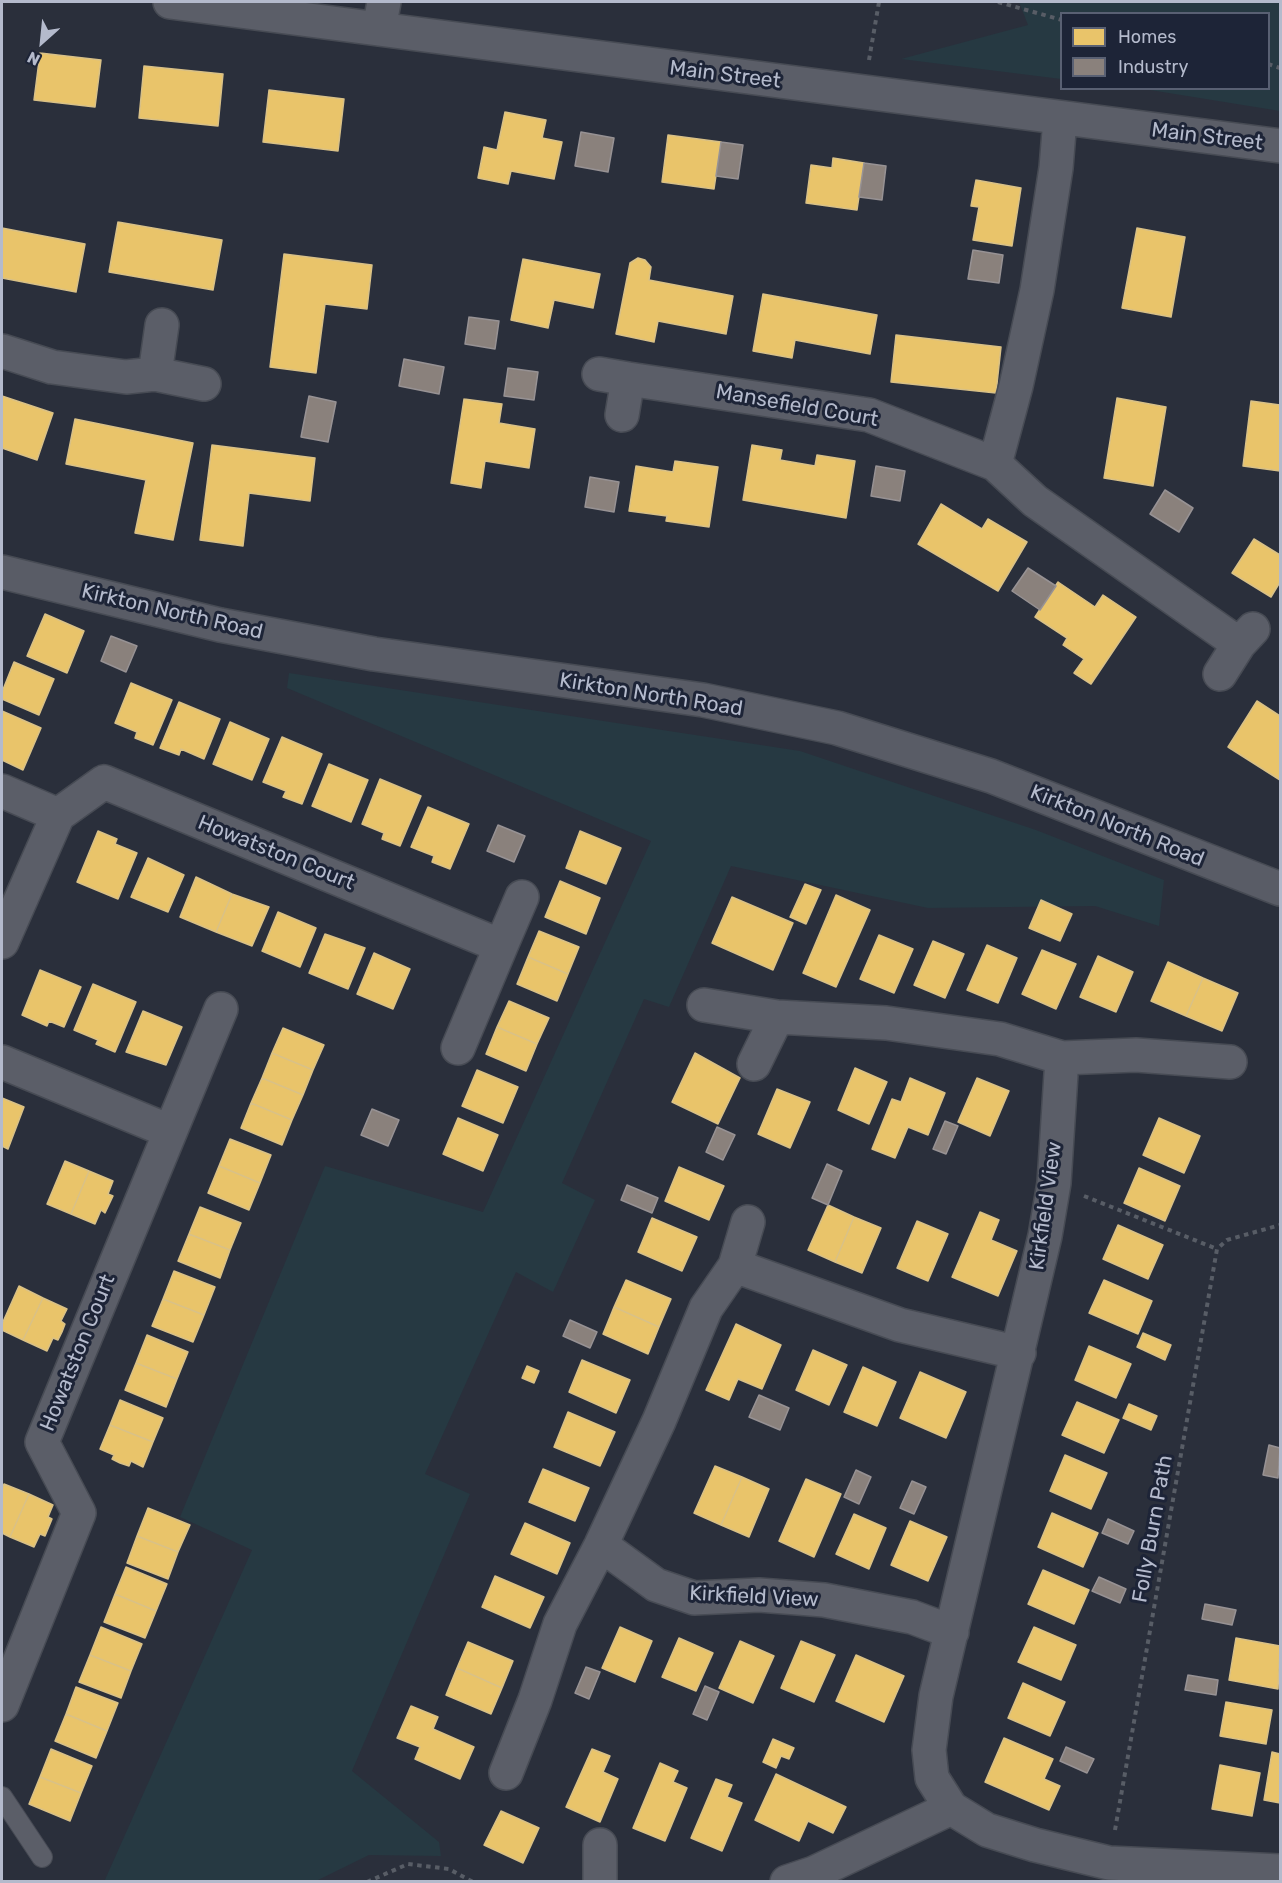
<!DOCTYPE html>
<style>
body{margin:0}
#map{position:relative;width:1282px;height:1883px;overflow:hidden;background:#2a2f3b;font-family:Rubik,sans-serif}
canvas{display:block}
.frame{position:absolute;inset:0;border:3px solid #b4bacc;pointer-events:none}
.legend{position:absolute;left:1060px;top:12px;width:210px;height:78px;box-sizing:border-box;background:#1d2437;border:2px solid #596073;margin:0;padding:8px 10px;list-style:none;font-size:18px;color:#b4bacc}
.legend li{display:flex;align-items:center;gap:12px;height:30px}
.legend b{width:30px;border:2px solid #596073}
.north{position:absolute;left:12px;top:12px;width:60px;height:60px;-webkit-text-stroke:4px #1d2437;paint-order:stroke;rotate:207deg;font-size:16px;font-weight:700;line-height:24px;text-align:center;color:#b4bacc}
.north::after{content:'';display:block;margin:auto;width:21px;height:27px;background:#b4bacc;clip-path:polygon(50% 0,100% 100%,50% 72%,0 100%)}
</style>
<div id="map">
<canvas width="1282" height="1883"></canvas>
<div class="frame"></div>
<ul class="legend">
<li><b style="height:16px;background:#e9c46a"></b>Homes</li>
<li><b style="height:16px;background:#8a817c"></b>Industry</li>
</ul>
<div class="north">N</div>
</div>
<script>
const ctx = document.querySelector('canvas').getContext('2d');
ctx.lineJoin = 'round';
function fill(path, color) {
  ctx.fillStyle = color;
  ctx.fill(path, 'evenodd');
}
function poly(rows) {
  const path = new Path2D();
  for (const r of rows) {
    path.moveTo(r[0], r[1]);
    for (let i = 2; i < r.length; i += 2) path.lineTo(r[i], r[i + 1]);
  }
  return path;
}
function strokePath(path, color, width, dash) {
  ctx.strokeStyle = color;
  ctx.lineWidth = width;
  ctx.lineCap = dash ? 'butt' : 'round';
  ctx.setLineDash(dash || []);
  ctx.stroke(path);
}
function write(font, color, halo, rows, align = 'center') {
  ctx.font = font + ' Rubik,sans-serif';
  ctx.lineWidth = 6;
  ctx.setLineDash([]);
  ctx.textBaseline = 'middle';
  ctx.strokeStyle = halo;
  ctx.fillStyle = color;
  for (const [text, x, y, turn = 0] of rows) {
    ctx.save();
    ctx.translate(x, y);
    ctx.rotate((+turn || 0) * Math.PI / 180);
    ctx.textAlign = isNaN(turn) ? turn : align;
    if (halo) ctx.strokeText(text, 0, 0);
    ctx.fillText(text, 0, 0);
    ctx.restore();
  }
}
fill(poly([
 [1019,2,1280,2,1280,111,1144,89,1268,88,1268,14,1062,14,1061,79,901,59,1028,25],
 [289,673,800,751,1036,830,1164,880,1159,926,1095,906,928,908,731,866,669,1007,644,999,562,1183,595,1200,553,1292,516,1272,425,1474,470,1494,352,1771,439,1842,441,1856,369,1855,316,1881,104,1882,252,1550,180,1517,325,1166,483,1212,651,841,287,688]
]), '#263942');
const homes = poly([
 [40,53,101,60,95,107,34,100,40,53],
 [144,66,223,74,218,126,139,118,144,66],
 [269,90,344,99,338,151,263,142,269,90],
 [505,112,546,120,542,138,562,142,554,179,511,171,508,184,478,178,484,147,497,150,505,112],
 [668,135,721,142,714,189,662,182,668,135],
 [833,158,864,163,857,210,806,203,811,165,832,168,833,158],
 [976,180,1021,188,1012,246,973,240,979,207,971,206,976,180],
 [118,222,222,240,213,290,109,272,118,222],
 [2,228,85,244,76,292,2,278,2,228],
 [1137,228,1185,237,1171,317,1122,308,1137,228],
 [284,254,372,265,367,309,325,304,316,373,270,367,284,254],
 [638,258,645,260,651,267,649,280,733,296,726,334,658,321,654,342,616,334,630,263,638,258],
 [523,259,600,274,593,308,554,300,548,328,511,320,523,259],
 [763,294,877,315,870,354,795,340,792,358,753,351,763,294],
 [896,335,1001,347,996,393,891,382,896,335],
 [2,396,53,413,37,460,2,448,2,396],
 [1117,398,1166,407,1153,486,1104,478,1117,398],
 [464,399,502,404,499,423,535,429,529,468,485,461,481,488,451,483,464,399],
 [1251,401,1280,405,1280,471,1243,466,1251,401],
 [75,419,193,443,173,540,135,533,146,480,66,464,75,419],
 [212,445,315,458,310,501,249,493,243,546,200,540,212,445],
 [752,445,782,450,780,460,815,466,817,455,855,461,846,518,743,500,752,445],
 [675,461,718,467,709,527,666,521,667,516,629,511,636,466,673,472,675,461],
 [941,504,982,529,988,519,1027,542,998,591,918,544,941,504],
 [1254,539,1280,555,1280,582,1271,597,1232,573,1254,539],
 [1058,582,1095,607,1103,595,1136,617,1091,684,1074,673,1084,659,1063,645,1067,638,1035,617,1058,582],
 [45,614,84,631,67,673,27,656,45,614],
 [14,662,54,679,39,715,2,699,2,692,14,662],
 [131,683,172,700,153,745,135,738,137,732,115,723,131,683],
 [1257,701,1280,716,1280,780,1228,747,1257,701],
 [179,702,220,719,204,759,181,749,179,755,160,748,179,702],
 [2,711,41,728,23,770,2,760,2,711],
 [230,722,269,739,252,780,213,764,230,722],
 [282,737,322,754,302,804,283,797,286,791,263,782,282,737],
 [329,764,368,780,351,822,312,806,329,764],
 [380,779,421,796,400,846,382,839,384,833,362,824,380,779],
 [428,807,469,824,450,869,432,862,434,856,411,847,428,807],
 [98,831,117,839,115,844,137,853,118,899,77,882,98,831],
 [580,831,621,848,606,884,566,868,580,831],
 [148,858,184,875,168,912,131,897,148,858],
 [196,877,232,894,216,932,180,917,196,877],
 [560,881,600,898,586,934,545,917,560,881],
 [805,884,821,890,806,924,790,917,805,884],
 [232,894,269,907,252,946,216,932,232,894],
 [836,895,870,910,836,987,803,973,836,895],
 [732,897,793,923,773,970,712,943,732,897],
 [1041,900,1072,914,1060,941,1029,928,1041,900],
 [278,912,316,928,300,967,262,951,278,912],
 [539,931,579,947,568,974,528,957,539,931],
 [325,934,365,948,348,989,309,973,325,934],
 [879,935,913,949,894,993,860,979,879,935],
 [933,941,964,954,945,998,914,985,933,941],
 [987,945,1017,958,998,1003,967,990,987,945],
 [1042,950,1076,964,1056,1009,1022,994,1042,950],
 [374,953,410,969,393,1009,357,994,374,953],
 [1098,956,1133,972,1116,1012,1080,997,1098,956],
 [528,957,568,974,557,1001,517,984,528,957],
 [1168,962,1203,978,1186,1016,1151,1001,1168,962],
 [40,970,81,987,64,1027,49,1021,47,1026,22,1015,40,970],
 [1203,978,1238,993,1222,1031,1186,1016,1203,978],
 [93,984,136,1002,115,1052,96,1044,98,1040,74,1030,93,984],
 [509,1001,549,1018,537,1044,497,1027,509,1001],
 [143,1011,182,1027,166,1065,126,1052,143,1011],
 [497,1027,537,1044,526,1071,486,1054,497,1027],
 [283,1028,324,1045,313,1070,272,1053,283,1028],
 [272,1053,313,1070,303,1095,262,1078,272,1053],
 [695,1053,740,1078,718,1124,672,1102,695,1053],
 [855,1068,887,1082,869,1124,838,1110,855,1068],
 [477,1070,518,1087,503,1123,462,1106,477,1070],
 [262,1078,303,1095,292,1120,251,1103,262,1078],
 [910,1078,945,1093,928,1135,908,1127,895,1158,872,1149,892,1099,901,1102,910,1078],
 [977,1078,1009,1091,990,1136,958,1122,977,1078],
 [777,1089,810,1102,790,1148,758,1134,777,1089],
 [2,1098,24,1107,8,1149,2,1146,2,1098],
 [251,1103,292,1120,282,1145,241,1128,251,1103],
 [458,1118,498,1135,483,1171,443,1154,458,1118],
 [1159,1118,1200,1136,1184,1173,1143,1155,1159,1118],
 [230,1139,271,1155,260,1183,219,1166,230,1139],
 [65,1161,89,1171,71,1214,47,1204,65,1161],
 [219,1166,260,1183,249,1210,208,1193,219,1166],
 [679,1167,724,1186,709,1220,665,1201,679,1167],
 [1139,1168,1180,1186,1165,1221,1124,1203,1139,1168],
 [89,1171,113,1181,108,1194,113,1196,105,1213,101,1210,95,1224,71,1214,89,1171],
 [828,1205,854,1217,835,1262,808,1250,828,1205],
 [200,1207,241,1223,230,1250,189,1234,200,1207],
 [980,1212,999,1220,991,1240,1017,1251,998,1296,952,1277,980,1212],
 [854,1217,881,1228,862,1273,835,1262,854,1217],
 [652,1218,697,1237,682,1271,638,1252,652,1218],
 [917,1221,948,1234,928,1281,897,1268,917,1221],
 [1118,1225,1163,1245,1148,1279,1103,1259,1118,1225],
 [189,1234,230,1250,220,1278,178,1261,189,1234],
 [174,1271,215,1287,204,1315,163,1299,174,1271],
 [626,1280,671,1299,659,1327,614,1307,626,1280],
 [1104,1280,1152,1301,1138,1334,1089,1313,1104,1280],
 [19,1286,43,1298,23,1340,2,1330,2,1324,19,1286],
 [43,1298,67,1309,61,1321,65,1324,62,1332,58,1340,53,1338,47,1351,23,1340,43,1298],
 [163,1299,204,1315,193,1342,152,1326,163,1299],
 [614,1307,659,1327,648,1354,603,1334,614,1307],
 [736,1324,781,1345,762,1389,738,1379,729,1400,706,1390,736,1324],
 [1143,1333,1171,1345,1165,1360,1137,1347,1143,1333],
 [147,1335,188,1352,177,1379,136,1363,147,1335],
 [1089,1346,1131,1364,1116,1398,1075,1380,1089,1346],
 [813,1350,847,1365,829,1405,796,1390,813,1350],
 [582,1360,630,1380,616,1413,569,1392,582,1360],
 [136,1363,177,1379,166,1407,125,1390,136,1363],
 [527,1366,539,1371,534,1383,522,1378,527,1366],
 [863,1367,896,1382,877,1426,844,1412,863,1367],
 [920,1372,966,1392,946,1438,900,1418,920,1372],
 [120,1400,163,1418,153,1442,110,1425,120,1400],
 [1077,1402,1119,1420,1104,1453,1062,1435,1077,1402],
 [1129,1404,1157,1416,1151,1430,1123,1418,1129,1404],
 [568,1412,615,1432,600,1466,554,1447,568,1412],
 [110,1425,153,1442,143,1467,131,1461,129,1466,120,1463,112,1459,114,1455,100,1449,110,1425],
 [1065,1455,1107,1473,1091,1509,1050,1491,1065,1455],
 [715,1466,742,1477,721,1525,694,1513,715,1466],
 [543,1469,589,1488,575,1521,529,1502,543,1469],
 [742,1477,769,1489,749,1537,721,1525,742,1477],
 [806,1479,841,1494,814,1557,779,1541,806,1479],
 [4,1484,29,1494,10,1537,2,1533,2,1490,4,1484],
 [29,1494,53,1505,48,1517,52,1519,45,1536,40,1534,34,1547,10,1537,29,1494],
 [148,1508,190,1525,178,1552,137,1536,148,1508],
 [1052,1513,1098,1533,1083,1567,1038,1547,1052,1513],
 [854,1514,886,1528,869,1569,836,1554,854,1514],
 [910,1521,947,1537,928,1581,891,1565,910,1521],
 [525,1523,570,1543,557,1574,511,1554,525,1523],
 [137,1536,178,1552,168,1579,127,1563,137,1536],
 [126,1567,167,1584,156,1611,115,1594,126,1567],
 [1043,1570,1089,1590,1074,1624,1028,1604,1043,1570],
 [495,1576,544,1597,530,1628,482,1607,495,1576],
 [115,1594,156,1611,145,1638,104,1622,115,1594],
 [101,1627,142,1644,131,1671,90,1655,101,1627],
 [620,1627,652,1641,635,1682,602,1668,620,1627],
 [1034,1627,1076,1645,1061,1680,1018,1662,1034,1627],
 [679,1638,713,1653,696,1691,662,1677,679,1638],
 [1236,1638,1280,1646,1278,1689,1229,1680,1236,1638],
 [740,1641,774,1656,753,1703,719,1688,740,1641],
 [801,1641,835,1655,814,1702,781,1688,801,1641],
 [468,1642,513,1661,502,1688,457,1668,468,1642],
 [90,1655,131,1671,121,1698,79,1682,90,1655],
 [856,1655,904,1676,884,1722,836,1701,856,1655],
 [457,1668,502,1688,491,1714,446,1695,457,1668],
 [1023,1683,1065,1702,1050,1736,1008,1718,1023,1683],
 [76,1687,118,1703,107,1731,66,1714,76,1687],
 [1226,1702,1272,1710,1266,1744,1220,1736,1226,1702],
 [411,1706,438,1717,433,1729,474,1747,460,1779,415,1759,420,1747,397,1738,411,1706],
 [66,1714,107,1731,96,1758,55,1741,66,1714],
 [1004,1738,1053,1759,1044,1779,1060,1786,1049,1810,985,1782,1004,1738],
 [773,1739,794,1748,789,1759,781,1756,776,1768,763,1762,773,1739],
 [51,1749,92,1766,81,1793,40,1777,51,1749],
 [592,1749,610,1756,603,1772,618,1779,600,1822,566,1807,592,1749],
 [1272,1752,1280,1754,1280,1803,1264,1800,1272,1752],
 [660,1763,678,1771,673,1782,687,1788,665,1841,633,1828,660,1763],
 [1220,1765,1260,1773,1252,1816,1212,1809,1220,1765],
 [776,1774,846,1807,833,1833,808,1821,799,1841,755,1820,776,1774],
 [40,1777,81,1793,70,1821,29,1804,40,1777],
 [716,1779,732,1785,727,1797,742,1803,722,1851,691,1838,716,1779],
 [501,1811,539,1828,523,1863,484,1845,501,1811]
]);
fill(homes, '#e9c46a');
strokePath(homes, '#d9c187', 1.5);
const industry = poly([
 [581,132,614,138,608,172,575,166,581,132],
 [721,142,743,145,738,179,716,176,721,142],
 [864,163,886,166,882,200,859,197,864,163],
 [973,250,1003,255,999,283,968,279,973,250],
 [469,317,499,321,495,349,465,344,469,317],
 [404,359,444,367,439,394,399,386,404,359],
 [508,368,538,372,534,400,504,396,508,368],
 [309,396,336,402,328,442,301,437,309,396],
 [876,466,905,471,900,501,871,496,876,466],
 [590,477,619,482,614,512,585,507,590,477],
 [1165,490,1193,508,1179,532,1150,514,1165,490],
 [1028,568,1056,586,1040,610,1012,591,1028,568],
 [111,636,137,646,126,672,101,661,111,636],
 [498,825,525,836,514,862,487,851,498,825],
 [372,1109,399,1120,388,1146,361,1135,372,1109],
 [945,1121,958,1126,946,1154,933,1149,945,1121],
 [717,1127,735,1135,723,1160,706,1152,717,1127],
 [827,1164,842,1171,828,1205,812,1198,827,1164],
 [627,1185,658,1198,652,1213,621,1200,627,1185],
 [570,1320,597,1332,590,1348,563,1336,570,1320],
 [759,1395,789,1408,780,1430,749,1417,759,1395],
 [1269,1445,1280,1448,1278,1478,1263,1475,1269,1445],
 [856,1470,871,1477,859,1504,844,1497,856,1470],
 [912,1481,926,1487,914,1514,900,1508,912,1481],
 [1108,1519,1134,1531,1128,1544,1102,1533,1108,1519],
 [1099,1577,1126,1589,1120,1603,1092,1591,1099,1577],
 [1205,1604,1236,1610,1232,1625,1202,1619,1205,1604],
 [586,1667,600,1672,589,1699,575,1693,586,1667],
 [1188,1675,1218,1680,1216,1695,1185,1690,1188,1675],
 [705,1686,719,1692,707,1720,693,1714,705,1686],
 [1066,1747,1094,1759,1087,1773,1060,1761,1066,1747]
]);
fill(industry, '#8a817c');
strokePath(industry, '#979294', 1.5);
const lane = poly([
 [2,1797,42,1857]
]);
const street = poly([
 [170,2,1280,146],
 [379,29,384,2],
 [1060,119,1056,168,1037,290,1016,386,995,464,1035,501,1239,644,1253,629],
 [2,351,52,367,126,377,155,374,162,325],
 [155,374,204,384],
 [599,374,628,379],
 [622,415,628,379,869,415,995,464],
 [1220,674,1239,644],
 [2,791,58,815],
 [2,942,58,815,104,782,501,946,522,897],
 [704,1005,777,1017,886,1023,1000,1039,1062,1058,1054,1183,1045,1236,936,1696,929,1750,932,1778,951,1808,987,1830,1035,1845,1109,1863,1280,1871],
 [458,1048,501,946],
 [1062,1058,1136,1055,1230,1062],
 [2,1062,169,1131],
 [754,1064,777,1017],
 [735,1266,748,1222],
 [601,1545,656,1585,694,1598,759,1595,824,1600,912,1617,952,1632],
 [2,1705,79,1513,42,1442,221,1009],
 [506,1773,535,1700,560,1624,601,1545,659,1421,706,1308,735,1266,900,1325,1019,1353],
 [600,1845,600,1882],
 [787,1882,814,1873,951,1808]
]);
const secondary = poly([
 [2,572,220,625,374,654,703,700,837,728,991,776,1280,889]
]);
strokePath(lane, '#474b54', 22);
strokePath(street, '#474b54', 36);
strokePath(secondary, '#474b54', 36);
strokePath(poly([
 [998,2,1062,20],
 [869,60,879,2],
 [1268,64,1280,68],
 [1084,1196,1217,1249],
 [1115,1830,1217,1249,1227,1240,1280,1225],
 [367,1882,408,1864,449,1869,473,1882]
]), '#585d66', 4, [4.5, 4.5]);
strokePath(lane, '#5b5e68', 20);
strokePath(street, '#5b5e68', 33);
strokePath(secondary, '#595c66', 33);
write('21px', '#b4bacc', '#1d2437', [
 ["Main Street",725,75,7],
 ["Main Street",1207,137,7],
 ["Mansefield Court",797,406,10],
 ["Kirkton North Road",172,612,13],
 ["Kirkton North Road",651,695,9],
 ["Kirkton North Road",1117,826,22],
 ["Howatston Court",276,853,22],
 ["Kirkfield View",1046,1206,-82],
 ["Howatston Court",78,1353,-68],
 ["Folly Burn Path",1153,1529,-80],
 ["Kirkfield View",754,1597,3]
]);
</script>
